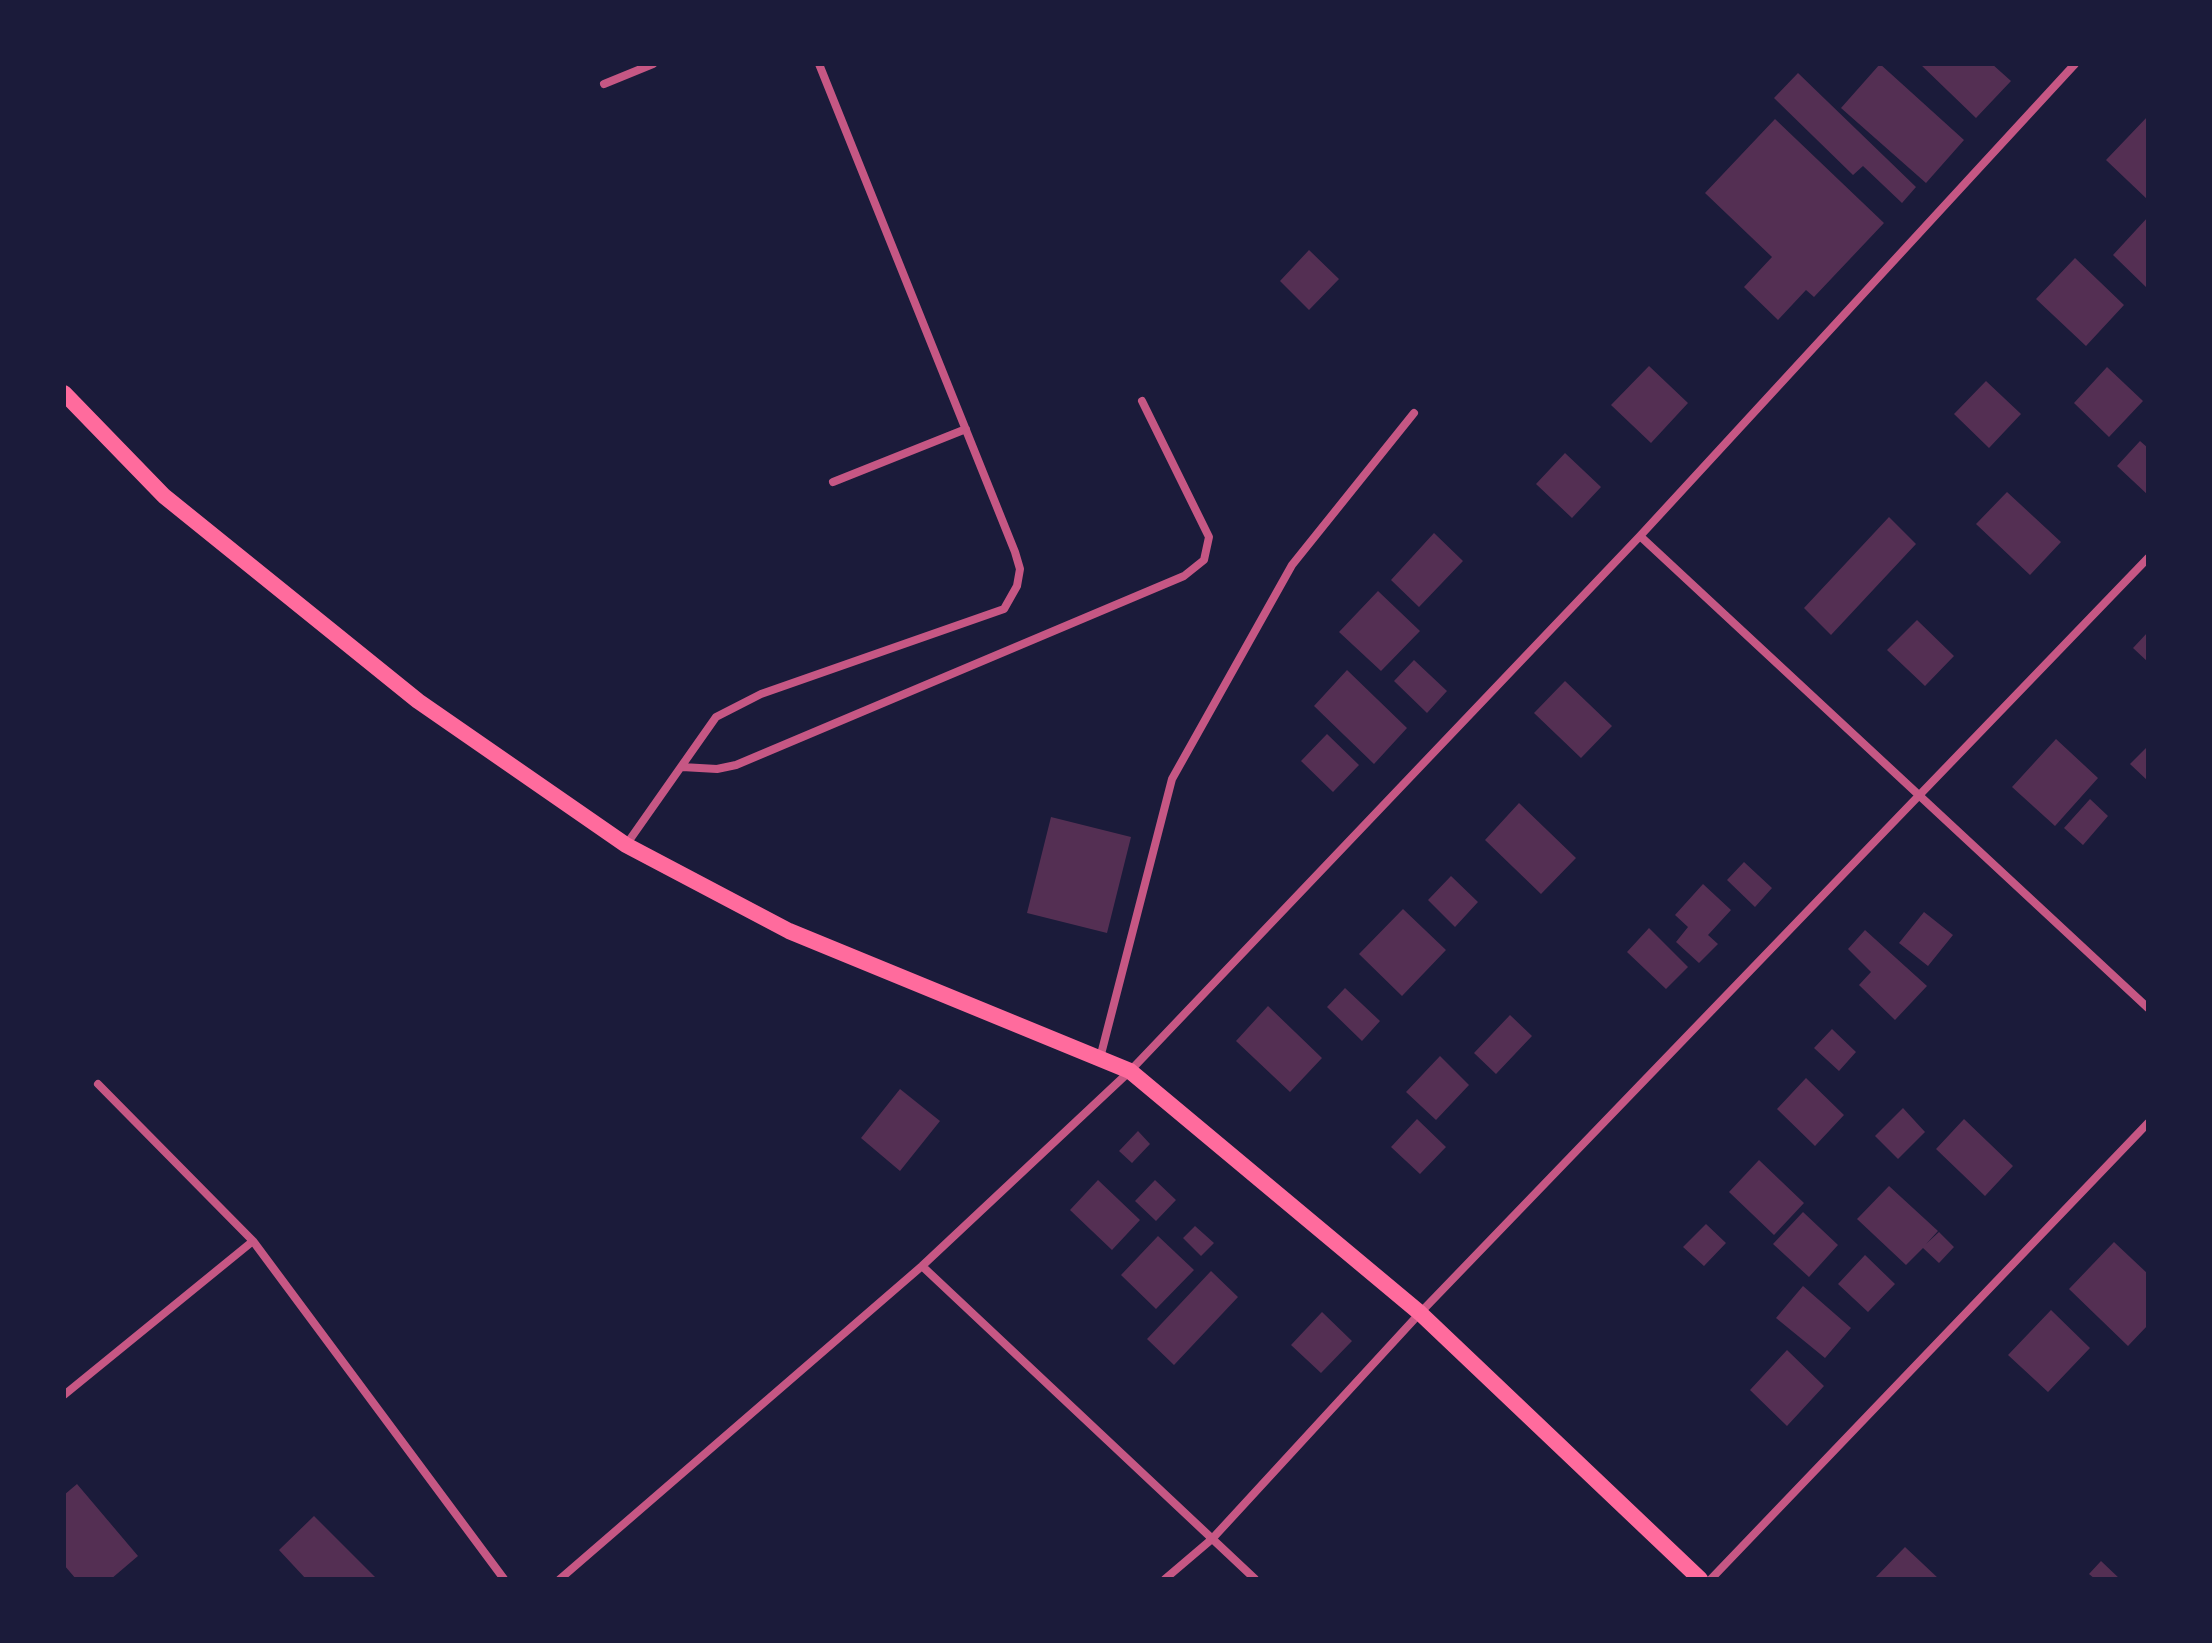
<!DOCTYPE html>
<style>
body{margin:0}
#map{position:relative;width:2212px;height:1643px;overflow:hidden;background:#1b1b3a;font-family:"DM Sans",sans-serif}
canvas{display:block}
.frame{position:absolute;inset:0;border:66px solid #1b1b3a;pointer-events:none}
</style>
<div id="map">
<canvas width="2212" height="1643"></canvas>
<div class="frame"></div>
</div>
<script>
const ctx = document.querySelector('canvas').getContext('2d');
ctx.lineJoin = 'round';
function fill(path, color) {
  ctx.fillStyle = color;
  ctx.fill(path, 'evenodd');
}
function poly(rows) {
  const path = new Path2D();
  for (const r of rows) {
    path.moveTo(r[0], r[1]);
    for (let i = 2; i < r.length; i += 2) path.lineTo(r[i], r[i + 1]);
  }
  return path;
}
function strokePath(path, color, width, dash) {
  ctx.strokeStyle = color;
  ctx.lineWidth = width;
  ctx.lineCap = dash ? 'butt' : 'round';
  ctx.setLineDash(dash || []);
  ctx.stroke(path);
}
fill(poly([
 [1880,64,1964,140,1926,183,1841,108],
 [1920,64,1992,64,2011,81,1976,118],
 [1798,73,1916,187,1902,203,1863,166,1853,175,1774,98],
 [2148,116,2148,200,2106,160],
 [1775,119,1884,223,1814,297,1806,290,1778,320,1744,287,1772,257,1705,193],
 [2148,217,2148,289,2113,255],
 [1309,250,1339,279,1309,310,1280,281],
 [2075,258,2124,305,2086,346,2036,299],
 [1649,366,1688,403,1651,443,1611,405],
 [2107,367,2143,401,2109,437,2074,403],
 [1986,381,2021,414,1989,448,1954,414],
 [2140,441,2148,448,2148,495,2117,466],
 [1565,453,1601,487,1572,518,1536,484],
 [2007,492,2061,542,2030,575,1976,524],
 [1889,517,1916,544,1831,635,1804,608],
 [1434,533,1463,561,1419,607,1391,580],
 [1378,591,1420,631,1381,671,1339,632],
 [1917,620,1954,656,1925,686,1887,650],
 [2148,632,2148,662,2133,648],
 [1414,660,1447,691,1427,713,1394,681],
 [1347,670,1407,728,1374,764,1314,706],
 [1565,681,1612,726,1581,758,1534,713],
 [1327,734,1359,765,1333,792,1301,761],
 [2056,739,2098,778,2055,826,2012,787],
 [2148,746,2148,781,2130,764],
 [2090,799,2108,816,2083,845,2064,828],
 [1519,803,1576,858,1541,894,1485,840],
 [1051,817,1131,837,1107,933,1027,913],
 [1744,862,1772,888,1755,907,1727,880],
 [1451,876,1478,902,1455,927,1428,900],
 [1703,884,1731,910,1708,935,1718,944,1699,963,1676,942,1688,927,1675,915],
 [1403,909,1446,950,1402,996,1359,954],
 [1924,912,1953,935,1928,966,1899,943],
 [1649,928,1688,967,1666,989,1627,952],
 [1865,930,1927,986,1895,1020,1859,985,1871,972,1848,949],
 [1345,988,1380,1021,1362,1041,1327,1007],
 [1268,1006,1322,1058,1290,1092,1236,1041],
 [1510,1015,1532,1036,1496,1074,1474,1053],
 [1832,1029,1856,1052,1839,1071,1814,1048],
 [1440,1056,1469,1085,1436,1120,1406,1092],
 [1806,1078,1844,1115,1815,1146,1777,1109],
 [900,1089,940,1121,900,1171,861,1138],
 [1903,1108,1925,1132,1898,1159,1875,1136],
 [1417,1119,1446,1147,1420,1174,1391,1147],
 [1964,1119,2013,1166,1985,1196,1936,1149],
 [1138,1131,1150,1144,1132,1163,1119,1151],
 [1759,1160,1804,1203,1774,1235,1729,1192],
 [1098,1180,1140,1220,1112,1250,1070,1210],
 [1155,1180,1176,1200,1156,1221,1135,1201],
 [1889,1186,1938,1231,1926,1244,1939,1232,1954,1247,1939,1263,1923,1248,1906,1265,1857,1219],
 [1803,1212,1838,1245,1809,1277,1773,1244],
 [1706,1224,1726,1243,1704,1266,1683,1247],
 [1195,1226,1214,1243,1201,1256,1183,1238],
 [1158,1236,1194,1270,1156,1309,1121,1275],
 [2114,1242,2148,1274,2148,1325,2128,1346,2069,1289],
 [1865,1255,1895,1284,1868,1312,1838,1284],
 [1211,1271,1238,1297,1174,1365,1147,1339],
 [1803,1286,1851,1328,1825,1358,1776,1318],
 [2051,1310,2090,1348,2048,1392,2008,1355],
 [1322,1312,1352,1341,1321,1373,1291,1345],
 [1787,1350,1824,1386,1787,1426,1750,1390],
 [77,1484,138,1556,111,1579,76,1579,64,1565,64,1495],
 [314,1516,377,1579,306,1579,279,1550],
 [1905,1547,1939,1579,1874,1579],
 [2101,1561,2120,1579,2095,1579,2089,1574]
]), '#542f53');
strokePath(poly([
 [604,84,653,64],
 [833,482,966,429],
 [1640,536,2148,1008],
 [682,767,717,769,736,765,1184,576,1204,560,1209,537,1142,401],
 [626,845,716,717,761,694,1004,609,1017,586,1020,569,1015,552,819,64],
 [1100,1058,1172,779,1292,565,1414,413],
 [98,1084,253,1241],
 [922,1266,1255,1579],
 [64,1395,253,1241,504,1579],
 [560,1579,922,1266,1130,1071,1640,536,2075,64],
 [1165,1579,1212,1539,1420,1313,2148,558],
 [1711,1579,2148,1123]
]), '#c65784', 8);
strokePath(poly([
 [64,393,164,496,418,701,626,845,789,931,1130,1071,1420,1313,1700,1579]
]), '#ff6b9d', 16);
</script>
